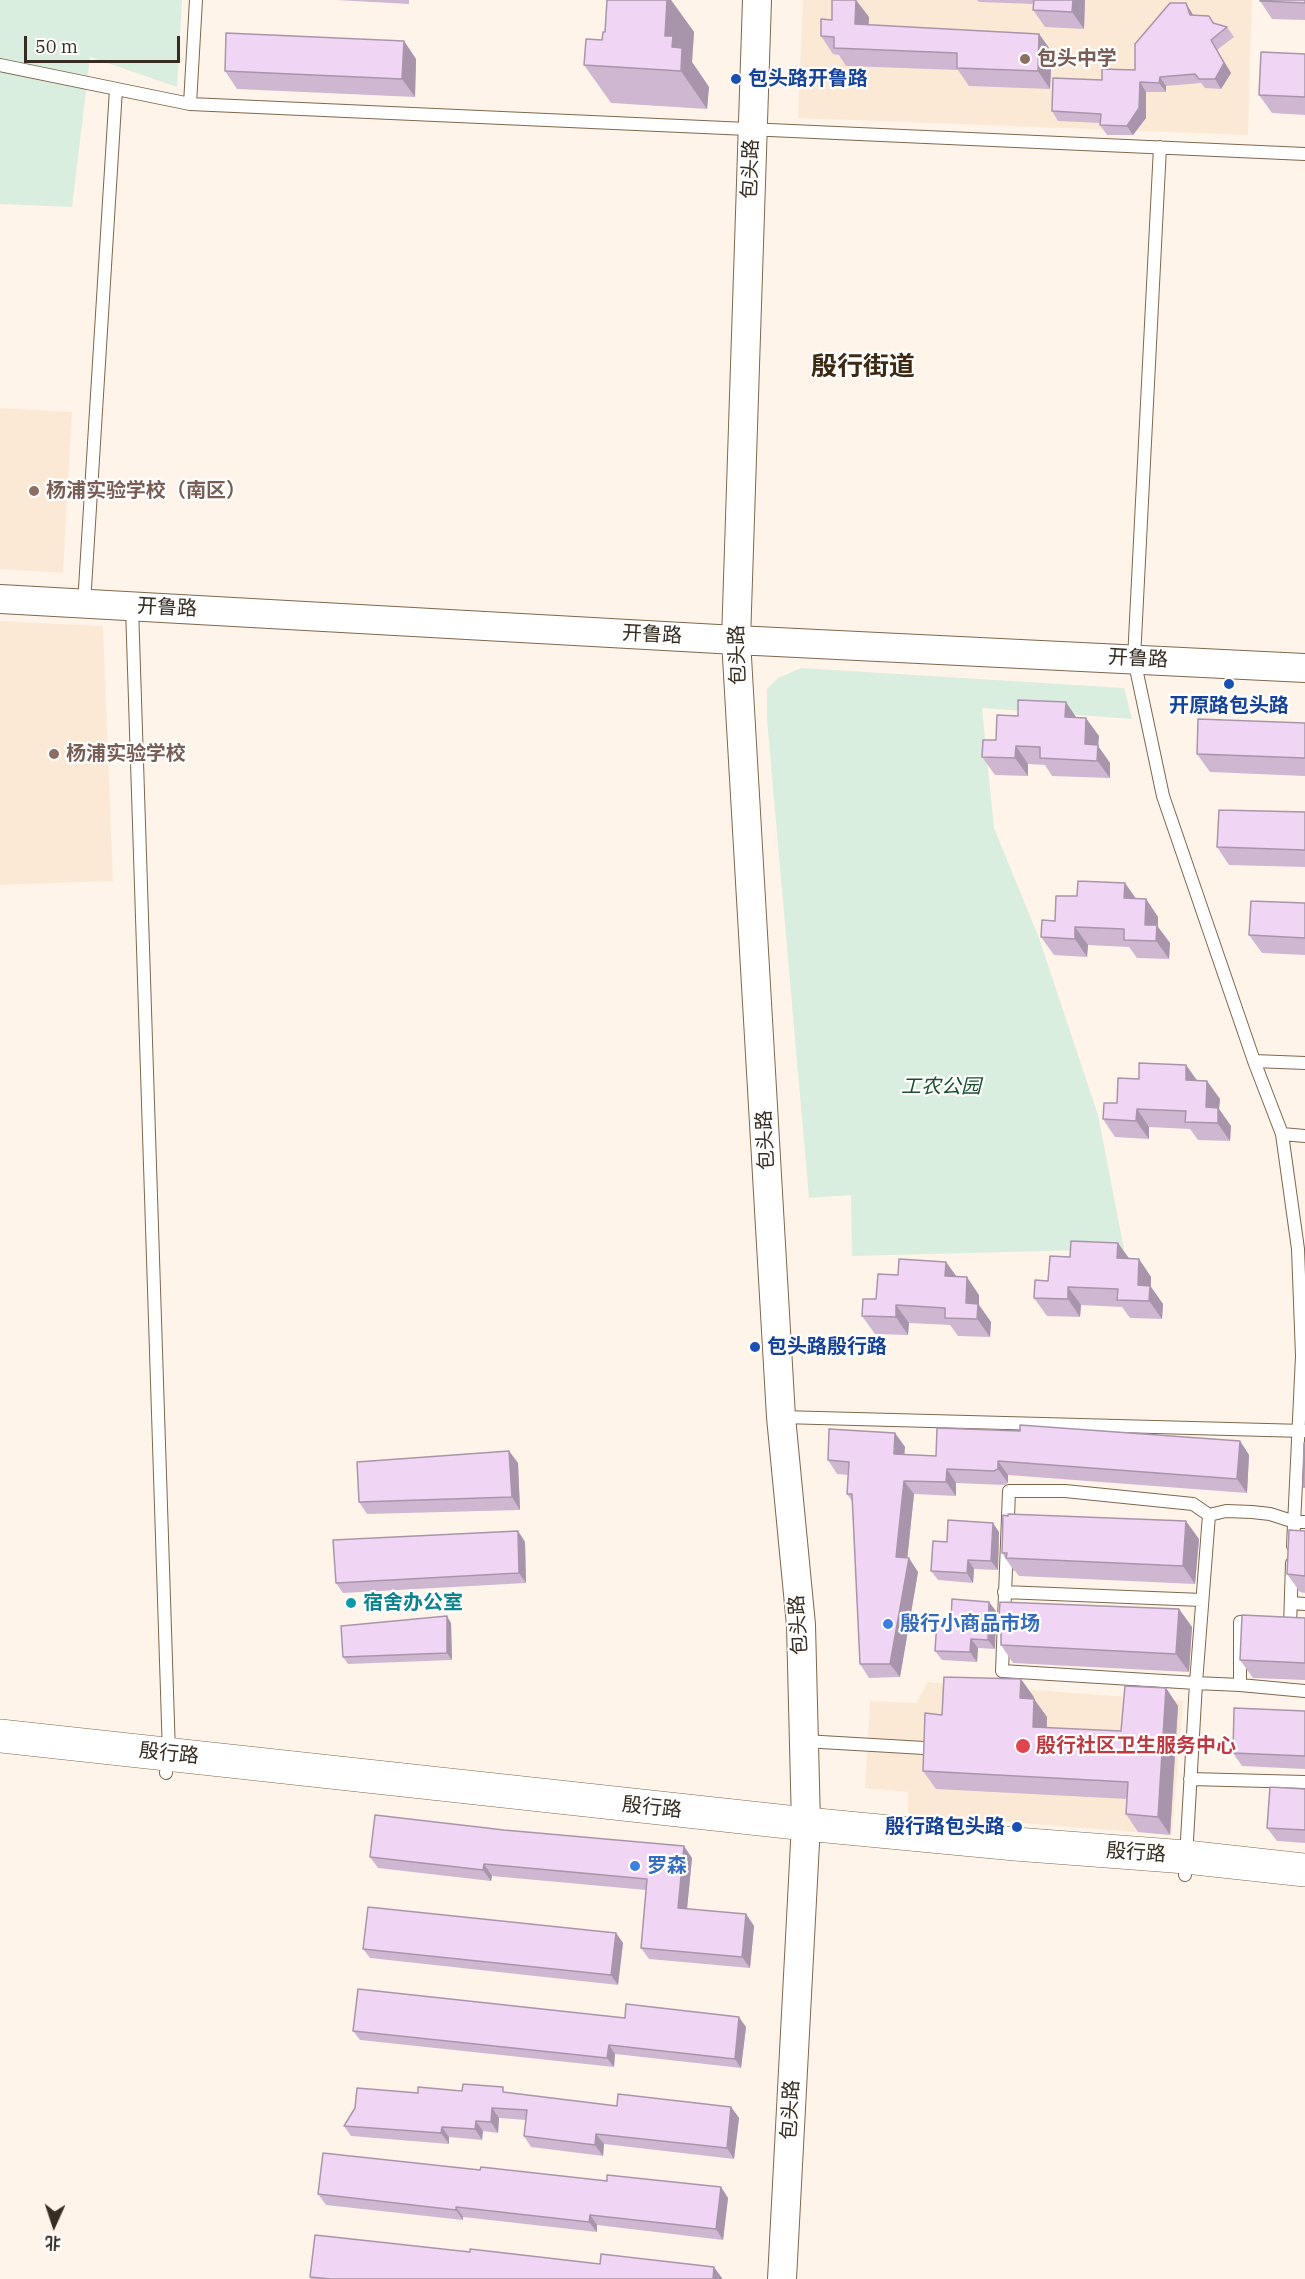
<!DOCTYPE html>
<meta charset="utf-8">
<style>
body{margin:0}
#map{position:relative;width:1305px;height:2279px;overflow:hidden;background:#fff4e9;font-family:"IBM Plex Serif","Noto Sans SC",serif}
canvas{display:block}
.north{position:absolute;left:24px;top:2195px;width:60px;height:60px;-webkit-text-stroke:4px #fff;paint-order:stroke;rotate:183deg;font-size:16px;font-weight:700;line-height:24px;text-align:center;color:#362c22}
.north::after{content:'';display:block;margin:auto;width:21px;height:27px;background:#362c22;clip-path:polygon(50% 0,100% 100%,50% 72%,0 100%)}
.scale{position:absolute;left:24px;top:36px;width:156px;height:27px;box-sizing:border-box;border:3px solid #362c22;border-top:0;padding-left:8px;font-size:18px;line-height:21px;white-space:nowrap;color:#362c22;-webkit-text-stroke:4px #fff;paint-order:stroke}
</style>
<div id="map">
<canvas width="1305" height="2279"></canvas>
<div class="north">北</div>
<div class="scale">50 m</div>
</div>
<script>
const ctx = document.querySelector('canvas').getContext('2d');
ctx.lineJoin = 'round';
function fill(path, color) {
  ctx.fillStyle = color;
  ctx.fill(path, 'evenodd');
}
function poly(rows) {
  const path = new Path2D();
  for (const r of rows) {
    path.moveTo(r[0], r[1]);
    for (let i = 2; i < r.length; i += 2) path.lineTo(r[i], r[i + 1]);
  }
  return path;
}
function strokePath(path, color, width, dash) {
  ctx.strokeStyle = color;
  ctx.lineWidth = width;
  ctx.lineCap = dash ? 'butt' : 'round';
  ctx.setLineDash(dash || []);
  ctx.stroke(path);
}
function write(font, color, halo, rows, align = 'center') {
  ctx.font = font + ' "IBM Plex Serif","Noto Sans SC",serif';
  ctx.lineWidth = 4.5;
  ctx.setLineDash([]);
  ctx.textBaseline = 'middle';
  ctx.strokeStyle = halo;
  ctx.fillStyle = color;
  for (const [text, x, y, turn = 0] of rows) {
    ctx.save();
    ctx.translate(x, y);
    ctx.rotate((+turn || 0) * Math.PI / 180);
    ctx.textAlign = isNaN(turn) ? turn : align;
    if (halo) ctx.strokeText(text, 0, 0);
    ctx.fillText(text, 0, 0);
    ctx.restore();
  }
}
fill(poly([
 [803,0,1252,0,1248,135,798,118],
 [0,408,72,412,63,573,0,569],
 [0,621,103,626,113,881,0,885],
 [928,1682,1183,1701,1172,1835,908,1814,908,1792,865,1788,870,1701,916,1703]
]), '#fce9d5');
fill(poly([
 [0,0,182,0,177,87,90,57,72,207,0,204],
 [801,668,1124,688,1132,719,982,708,994,828,1039,938,1098,1115,1124,1249,852,1256,851,1195,809,1198,767,719,767,689,778,678]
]), '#d9eede');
const service = poly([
 [0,65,190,104,1305,154],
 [190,104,196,0],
 [1160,147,1134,659,1163,796,1254,1061,1282,1134,1298,1249,1302,1356,1293,1546],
 [84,604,116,89],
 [132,607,169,1754,166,1773],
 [1254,1061,1305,1063],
 [1282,1134,1305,1136],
 [781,1417,1304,1431],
 [1209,1515,1193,1504,1065,1491,1009,1491,1002,1671,1196,1683,1209,1515,1226,1511,1252,1512,1270,1514,1295,1522,1305,1522],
 [1004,1592,1202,1600],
 [1291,1603,1305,1604],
 [1285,1627,1290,1627,1292,1563],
 [1240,1685,1305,1691],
 [804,1741,924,1748],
 [1190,1779,1305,1782],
 [1185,1875,1196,1683,1240,1685,1240,1622,1256,1624]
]);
const tertiary = poly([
 [757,0,736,640,781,1417,801,1625,806,1824,782,2279],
 [0,599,736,640,1305,668]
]);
const secondary = poly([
 [0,1736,806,1824,1015,1844,1186,1857,1305,1870]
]);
strokePath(service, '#7e674e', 14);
strokePath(tertiary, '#7e674e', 30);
strokePath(secondary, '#7e674e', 34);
strokePath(service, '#fff', 12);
strokePath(tertiary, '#fff', 28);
strokePath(secondary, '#fff', 33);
fill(poly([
 [336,0,409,0,409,4],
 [607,0,671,0,694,32,692,62,709,87,707,109,611,103,584,65,602,40,605,32],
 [977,0,1085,0,1084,29,1045,27,1033,10,1034,4,979,2],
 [1305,0,1305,20,1272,19,1260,1],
 [1192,13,1193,16,1209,16,1214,23,1227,27,1234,37,1217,50,1231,73,1221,89,1205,88,1201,83,1166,86,1166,92,1146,92,1146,118,1133,135,1107,135,1100,125,1100,123,1058,121,1052,111,1102,80,1135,70],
 [869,17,868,25,1039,34,1052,52,1050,89,969,86,958,70,846,66,839,55,833,54,821,36,832,20],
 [404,41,416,59,415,97,237,89,225,71],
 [1305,54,1305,115,1272,113,1259,95],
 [1076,718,1099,736,1098,746,1110,763,1110,778,1052,776,1045,765,1028,764,1028,776,995,775,982,757,996,740],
 [1305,723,1305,776,1210,772,1197,754],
 [1305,812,1305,867,1229,865,1217,847],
 [1125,883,1136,898,1146,899,1158,917,1158,927,1170,943,1169,959,1137,958,1129,947,1088,945,1087,957,1054,955,1041,937,1077,896],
 [1305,903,1305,955,1262,953,1249,935],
 [1186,1065,1197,1081,1207,1081,1220,1099,1219,1109,1231,1126,1230,1141,1198,1140,1190,1129,1149,1127,1149,1139,1115,1137,1103,1119,1139,1079],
 [1118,1243,1129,1259,1139,1259,1151,1277,1151,1287,1163,1304,1162,1319,1130,1318,1122,1307,1081,1305,1080,1317,1047,1316,1034,1298,1070,1257],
 [946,1262,957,1277,979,1295,979,1305,991,1322,990,1337,958,1336,950,1325,909,1323,908,1335,875,1334,862,1316,898,1275],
 [895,1433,905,1447,904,1455,936,1456,1240,1441,1249,1455,1247,1493,1008,1475,1008,1483,1004,1485,956,1483,956,1496,914,1494,907,1558,918,1572,900,1677,869,1678,860,1664,852,1501,847,1494,848,1475,837,1474,828,1460],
 [509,1451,518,1463,520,1510,367,1514,359,1502],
 [518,1531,525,1542,526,1583,343,1593,336,1583],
 [1305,1531,1305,1593,1300,1592,1287,1574],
 [999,1532,998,1570,974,1569,973,1583,938,1580,931,1571,947,1542],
 [1199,1539,1195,1584,1019,1576,1015,1571,1014,1571,1002,1553],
 [1179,1609,1192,1627,1189,1672,1013,1663,1001,1645,1001,1636,998,1632],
 [996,1611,995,1649,978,1648,977,1662,942,1660,935,1651,951,1621],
 [1305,1618,1305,1680,1253,1678,1240,1660],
 [451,1623,452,1660,348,1664,343,1657],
 [1166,1688,1178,1706,1170,1835,1138,1832,1126,1814,1127,1799,936,1789,923,1771,942,1715,1034,1697,1034,1699,1047,1717,1047,1728,1121,1731],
 [1305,1711,1305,1769,1242,1766,1233,1753],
 [1305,1789,1305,1843,1277,1841,1267,1828],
 [370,1857,692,1858,687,1909,746,1914,754,1926,750,1968,649,1959,641,1948,646,1890,492,1876,491,1881,378,1868],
 [616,1933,623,1943,618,1985,370,1958,363,1949],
 [625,2018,746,2027,741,2068,615,2054,614,2067,360,2040,353,2031],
 [462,2091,508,2093,617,2106,731,2107,739,2118,734,2159,604,2144,603,2156,531,2147,524,2136,526,2120,499,2118,498,2133,483,2131,482,2140,449,2137,449,2144,351,2136,344,2126,418,2093],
 [480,2170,607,2181,721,2187,728,2198,723,2240,597,2225,597,2232,463,2217,463,2220,326,2205,318,2194],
 [470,2252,722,2278,722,2279,311,2279,310,2277]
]), '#cfb7d2');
fill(poly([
 [667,0,671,0,694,32,692,62,709,87,707,109,681,71,665,36],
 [856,0,869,17,868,42,855,24],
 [1073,0,1085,0,1084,29,1072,12],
 [1186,3,1192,13,1197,25,1190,15],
 [1039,34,1052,52,1050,89,1038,71],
 [1211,40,1231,73,1221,89,1215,79],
 [404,41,416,59,415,97,402,79],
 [1160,77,1166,86,1166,92,1159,83],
 [1140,82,1146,92,1146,118,1133,135,1127,126],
 [1066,702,1078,720,1065,717],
 [1086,718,1099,736,1098,746,1110,763,1110,778,1085,744],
 [1016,746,1028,764,1028,776,1015,758],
 [1125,883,1137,901,1124,898],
 [1146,899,1158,917,1158,927,1170,943,1169,959,1145,925],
 [1075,927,1088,945,1087,957,1075,939],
 [1186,1065,1199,1083,1186,1080],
 [1207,1081,1220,1099,1219,1109,1231,1126,1230,1141,1206,1107],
 [1137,1109,1149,1127,1149,1139,1136,1121],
 [1118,1243,1131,1261,1117,1258],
 [1139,1259,1151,1277,1151,1287,1163,1304,1162,1319,1138,1285],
 [946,1262,959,1280,945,1276],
 [967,1277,979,1295,979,1305,991,1322,990,1337,966,1303],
 [1068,1287,1081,1305,1080,1317,1068,1299],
 [896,1305,909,1323,908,1335,896,1317],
 [895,1433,905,1447,903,1468,894,1454],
 [1240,1441,1249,1455,1247,1493,1237,1479],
 [509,1451,518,1463,520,1510,512,1497],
 [998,1461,1008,1475,1008,1483,998,1469],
 [947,1469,956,1483,956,1496,946,1482],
 [904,1481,914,1494,906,1571,896,1557],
 [1186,1521,1199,1539,1195,1584,1183,1566],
 [993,1523,999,1532,998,1570,991,1561],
 [518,1531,525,1542,526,1583,519,1573],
 [909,1558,918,1572,900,1677,890,1664],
 [968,1560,974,1569,973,1583,967,1573],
 [989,1602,996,1611,995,1649,988,1640],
 [1179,1609,1192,1627,1189,1672,1176,1654],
 [447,1616,451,1623,452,1660,447,1653],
 [971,1639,978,1648,977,1662,970,1652],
 [1021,1679,1034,1697,1033,1716,1020,1698],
 [1166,1688,1178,1706,1170,1835,1158,1817],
 [1034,1699,1047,1717,1046,1745,1033,1727],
 [684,1846,692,1858,686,1919,678,1908],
 [484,1864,492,1876,491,1881,483,1870],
 [746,1914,754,1926,750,1968,742,1957],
 [616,1933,623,1943,618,1985,611,1975],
 [739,2017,746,2027,741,2068,735,2059],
 [609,2045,615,2054,614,2067,607,2058],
 [731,2107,739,2118,734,2159,727,2148],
 [492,2108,499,2118,498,2133,491,2122],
 [476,2121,483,2131,482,2140,475,2129],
 [442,2127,449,2137,449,2144,441,2133],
 [596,2134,604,2144,603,2156,595,2145],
 [721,2187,728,2198,723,2240,716,2229],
 [456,2207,463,2217,463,2220,456,2210],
 [590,2215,597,2225,597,2232,589,2222],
 [714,2267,722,2278,722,2279,713,2279]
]), '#a995ab');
const building = poly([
 [607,0,667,0,665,36,673,36,672,47,682,48,681,71,584,65,586,39,602,40,603,32,605,32,607,0],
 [832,0,856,0,855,24,1039,34,1038,71,957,68,957,53,834,48,834,37,821,36,821,19,832,20,832,0],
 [1034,0,1073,0,1072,12,1033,10,1034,0],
 [1260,0,1305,0,1305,3,1260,1,1260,0],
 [1170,3,1186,3,1190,15,1209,16,1213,23,1227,27,1211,40,1224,63,1215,79,1199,79,1195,74,1160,77,1159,83,1140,82,1139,108,1127,126,1100,125,1101,114,1052,111,1053,78,1102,80,1102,69,1135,70,1135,44,1170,3],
 [226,33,404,41,402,79,225,71,226,33],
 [1261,52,1305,54,1305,97,1259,95,1261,52],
 [1018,700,1066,702,1065,717,1086,718,1085,744,1098,745,1097,761,1040,758,1040,747,1016,746,1015,758,982,757,983,740,996,740,997,715,1018,716,1018,700],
 [1198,719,1305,723,1305,758,1197,754,1198,719],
 [1219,810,1305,812,1305,850,1217,847,1219,810],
 [1078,881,1125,883,1124,898,1146,899,1145,925,1157,925,1156,941,1124,940,1124,929,1075,927,1075,939,1041,937,1042,920,1055,921,1056,896,1077,896,1078,881],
 [1251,901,1305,903,1305,938,1249,935,1251,901],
 [1139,1063,1186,1065,1186,1080,1207,1081,1206,1107,1218,1108,1218,1123,1185,1122,1186,1111,1137,1109,1136,1121,1103,1119,1104,1103,1117,1103,1118,1078,1139,1079,1139,1063],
 [1071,1241,1118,1243,1117,1258,1139,1259,1138,1285,1150,1286,1149,1301,1117,1300,1118,1289,1068,1287,1068,1299,1034,1298,1035,1280,1048,1281,1050,1256,1070,1257,1071,1241],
 [899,1259,946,1262,945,1276,967,1277,966,1303,978,1304,977,1319,945,1318,945,1308,896,1305,896,1317,862,1316,863,1299,876,1299,878,1274,898,1275,899,1259],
 [1020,1425,1240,1441,1237,1479,998,1461,998,1469,994,1471,947,1469,946,1482,904,1481,896,1557,909,1558,890,1664,860,1664,852,1494,847,1494,849,1462,828,1460,829,1429,895,1433,894,1454,936,1456,937,1428,1020,1431,1020,1425],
 [1304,1443,1305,1443,1305,1487,1303,1487,1304,1443],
 [509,1451,512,1497,359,1502,357,1462,509,1451],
 [1008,1514,1186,1521,1183,1566,1006,1558,1007,1553,1002,1553,1003,1515,1008,1516,1008,1514],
 [948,1520,993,1523,991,1561,968,1560,967,1573,931,1571,933,1541,947,1542,948,1520],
 [1289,1530,1305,1531,1305,1576,1287,1574,1289,1530],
 [518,1531,519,1573,336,1583,333,1540,518,1531],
 [952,1599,989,1602,988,1640,971,1639,970,1652,935,1651,937,1620,951,1621,952,1599],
 [1000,1602,1179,1609,1176,1654,1001,1645,1001,1633,998,1632,1000,1602],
 [1242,1615,1305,1618,1305,1663,1240,1660,1242,1615],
 [447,1616,447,1653,343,1657,341,1626,447,1616],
 [944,1677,1021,1679,1020,1698,1034,1699,1033,1727,1121,1731,1125,1686,1166,1688,1158,1817,1126,1814,1128,1782,923,1771,925,1713,942,1715,944,1677],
 [1234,1708,1305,1711,1305,1756,1233,1753,1234,1708],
 [1270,1787,1305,1789,1305,1830,1267,1828,1270,1787],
 [375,1815,504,1830,684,1846,678,1908,746,1914,742,1957,641,1948,647,1879,484,1864,483,1870,370,1857,375,1815],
 [368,1907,616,1933,611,1975,363,1949,368,1907],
 [358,1989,625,2018,626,2004,739,2017,735,2059,609,2045,607,2058,353,2031,358,1989],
 [463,2084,503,2087,503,2092,617,2106,618,2094,731,2107,727,2148,596,2134,595,2145,524,2136,527,2110,492,2108,491,2122,476,2121,475,2129,442,2127,441,2133,344,2126,355,2108,357,2088,418,2093,418,2087,462,2091,463,2084],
 [323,2153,480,2170,481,2167,607,2181,607,2175,721,2187,716,2229,590,2215,589,2222,456,2207,456,2210,318,2194,323,2153],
 [315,2235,470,2252,470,2249,600,2264,601,2254,714,2267,713,2279,331,2279,310,2277,315,2235]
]);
fill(building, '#f1d5f4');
strokePath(building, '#a995ab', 1.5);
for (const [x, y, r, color] of [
 [1025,59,6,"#8d6e63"],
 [736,79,6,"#1a4fb4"],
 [34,491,6,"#8d6e63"],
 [1229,684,6,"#1a4fb4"],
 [54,754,6,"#8d6e63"],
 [755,1347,6,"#1a4fb4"],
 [351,1603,6,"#0f9aa8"],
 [888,1624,6,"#3f7fe0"],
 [1023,1746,8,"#e0444e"],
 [1017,1827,6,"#1a4fb4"],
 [635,1866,6,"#3f7fe0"]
]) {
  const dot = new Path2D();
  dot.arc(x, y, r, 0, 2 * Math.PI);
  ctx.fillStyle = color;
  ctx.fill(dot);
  strokePath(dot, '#fff', 2);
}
write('bold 20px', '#785e54', '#fff', [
 ["包头中学",1037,59],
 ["杨浦实验学校（南区）",46,491],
 ["杨浦实验学校",66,754]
], 'left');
write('bold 20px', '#164399', '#fff', [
 ["包头路开鲁路",748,79],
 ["开原路包头路",1229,706,"center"],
 ["包头路殷行路",767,1347],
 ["殷行路包头路",1005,1827,"right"]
], 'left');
write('20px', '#362c22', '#fff', [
 ["包头路",751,169,-88],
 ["开鲁路",167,608,3],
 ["开鲁路",652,635,3],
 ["包头路",738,655,-92],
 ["开鲁路",1138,659,3],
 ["包头路",766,1140,-93],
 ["包头路",799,1625,-94],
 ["殷行路",169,1754,6],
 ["殷行路",652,1808,6],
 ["殷行路",1136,1853,4],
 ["包头路",791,2110,-87]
]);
write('italic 20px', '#184f2d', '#fff', [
 ["工农公园",941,1087]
]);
write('bold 20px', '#0d838f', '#fff', [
 ["宿舍办公室",363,1603]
], 'left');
write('bold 20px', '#366cbe', '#fff', [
 ["殷行小商品市场",900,1624],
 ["罗森",647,1866]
], 'left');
write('bold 20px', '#be3a42', '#fff', [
 ["殷行社区卫生服务中心",1036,1746]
], 'left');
write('bold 26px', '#3e2a13', '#fff', [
 ["殷行街道",863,367]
]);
</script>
